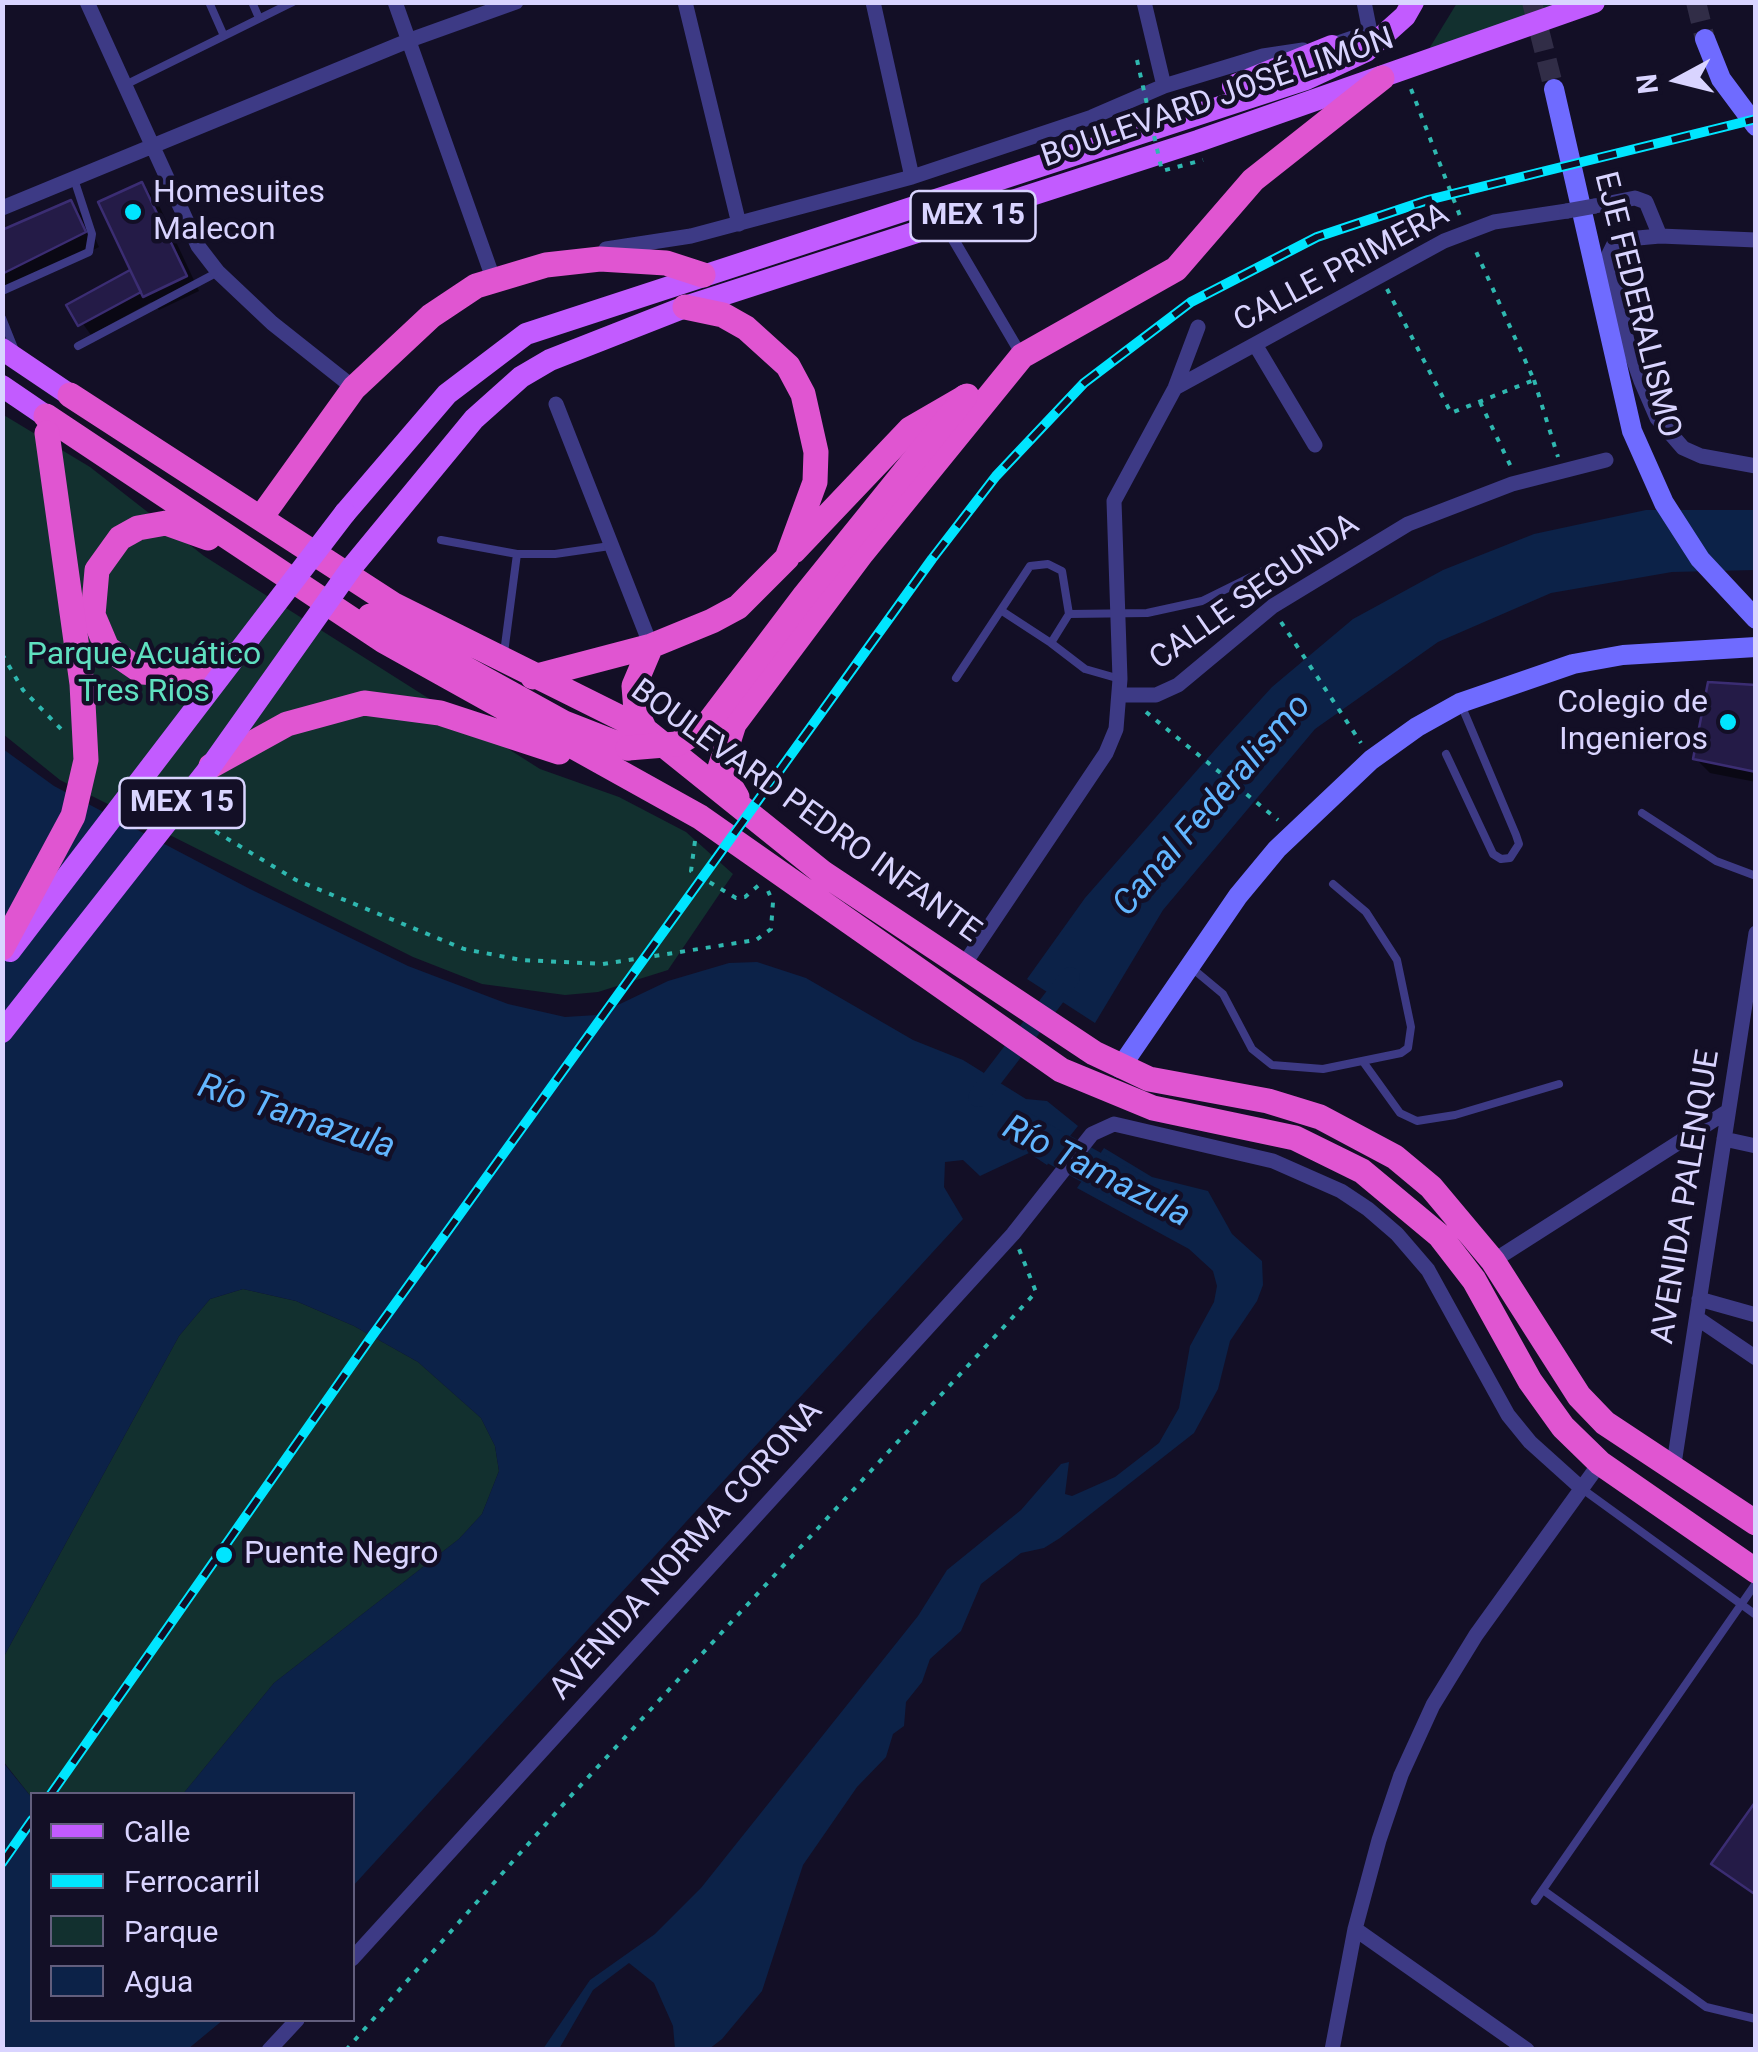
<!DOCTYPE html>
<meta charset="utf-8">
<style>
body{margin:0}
#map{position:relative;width:1758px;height:2052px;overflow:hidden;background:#130f26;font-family:Roboto,sans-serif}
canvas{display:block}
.frame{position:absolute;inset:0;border:5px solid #d9d4ff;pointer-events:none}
.legend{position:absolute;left:30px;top:1792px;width:325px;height:230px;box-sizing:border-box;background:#130f26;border:2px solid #625e7d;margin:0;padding:12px 18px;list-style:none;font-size:30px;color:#d9d4ff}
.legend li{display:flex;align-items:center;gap:20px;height:50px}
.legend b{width:50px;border:2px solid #625e7d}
.north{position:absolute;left:1628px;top:30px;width:100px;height:100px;-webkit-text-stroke:8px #130f26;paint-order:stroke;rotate:263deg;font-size:28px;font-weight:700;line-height:40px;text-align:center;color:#d9d4ff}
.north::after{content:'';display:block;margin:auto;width:35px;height:45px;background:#d9d4ff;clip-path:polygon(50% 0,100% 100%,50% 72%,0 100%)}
</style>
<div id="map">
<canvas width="1758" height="2052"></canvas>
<div class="frame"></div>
<ul class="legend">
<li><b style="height:12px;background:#c25bff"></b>Calle</li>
<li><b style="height:12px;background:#00e5ff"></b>Ferrocarril</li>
<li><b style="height:28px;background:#12302f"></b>Parque</li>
<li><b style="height:28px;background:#0c2248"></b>Agua</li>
</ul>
<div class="north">N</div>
</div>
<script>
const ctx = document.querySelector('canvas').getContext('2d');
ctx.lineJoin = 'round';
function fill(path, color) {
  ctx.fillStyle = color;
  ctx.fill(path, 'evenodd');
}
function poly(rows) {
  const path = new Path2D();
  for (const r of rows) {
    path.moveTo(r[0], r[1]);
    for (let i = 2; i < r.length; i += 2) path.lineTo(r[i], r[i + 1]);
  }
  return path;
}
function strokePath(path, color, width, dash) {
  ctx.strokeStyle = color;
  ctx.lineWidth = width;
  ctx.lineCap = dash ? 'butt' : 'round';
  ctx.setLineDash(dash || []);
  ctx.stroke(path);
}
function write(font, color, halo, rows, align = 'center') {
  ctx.font = font + ' Roboto,sans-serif';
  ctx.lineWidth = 9;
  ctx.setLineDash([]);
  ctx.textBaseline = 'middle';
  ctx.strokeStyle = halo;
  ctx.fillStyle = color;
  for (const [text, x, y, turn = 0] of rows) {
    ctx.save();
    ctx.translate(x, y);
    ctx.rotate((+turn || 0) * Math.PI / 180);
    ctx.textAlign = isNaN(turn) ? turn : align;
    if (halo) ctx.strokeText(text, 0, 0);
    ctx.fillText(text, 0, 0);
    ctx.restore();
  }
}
fill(poly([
 [1551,2,1556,6,1424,57,1457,3],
 [2,414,90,467,204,556,540,769,619,797,686,832,733,874,668,970,598,992,565,995,482,984,413,957,60,780,3,734],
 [243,1289,296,1301,354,1326,418,1362,481,1418,495,1446,499,1471,482,1514,459,1539,274,1683,183,1794,32,1798,3,1761,3,1658,179,1336,210,1299]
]), '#12302f');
fill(poly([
 [1646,510,1755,510,1755,570,1672,572,1551,593,1438,642,1315,729,1163,910,1095,1023,1027,979,1085,898,1221,743,1272,687,1353,619,1443,570,1534,534],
 [3,749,54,786,250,889,408,966,508,1004,565,1017,597,1015,668,981,729,963,757,962,806,978,913,1040,963,1060,1026,1099,1047,1101,1078,1126,1047,1165,1029,1153,980,1176,963,1160,945,1162,944,1187,963,1219,353,1886,352,1794,183,1794,274,1683,459,1539,482,1514,499,1471,495,1446,481,1418,418,1362,354,1326,296,1301,243,1289,210,1299,179,1336,3,1658],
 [1104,1148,1152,1177,1208,1191,1232,1234,1262,1261,1263,1285,1257,1301,1230,1341,1218,1389,1194,1433,1060,1538,1044,1548,1021,1553,981,1584,961,1631,930,1659,922,1682,906,1702,904,1726,893,1734,886,1757,857,1787,803,1865,762,1991,722,2039,709,2049,675,2049,673,2026,654,1983,629,1963,593,1990,559,2049,543,2049,590,1980,655,1934,701,1888,918,1616,947,1570,1021,1510,1061,1464,1069,1462,1065,1494,1072,1496,1115,1477,1159,1443,1179,1408,1190,1346,1214,1302,1217,1286,1213,1271,1189,1249,1077,1188],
 [2,1761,32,1798,32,2020,223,2020,188,2049,3,2049]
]), '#0c2248');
fill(poly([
 [142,185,156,199,199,291,159,310,151,302,91,335,70,306,129,273,137,280],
 [70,203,85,217,99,247,2,295,2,232],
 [1756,688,1756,782,1710,773,1696,759]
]), '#0007');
strokePath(poly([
 [978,1097,1070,977]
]), '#0c2248', 20);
strokePath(poly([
 [1020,1128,1132,1190]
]), '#0c2248', 35);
const building = poly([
 [142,182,187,276,143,297,98,202,142,182],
 [71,200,86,232,2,274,2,230,71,200],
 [130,270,141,292,78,326,66,305,130,270],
 [1708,682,1756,685,1756,772,1693,759,1708,682],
 [1756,1801,1756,1895,1711,1864,1756,1801]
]);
fill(building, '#241b47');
strokePath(building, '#3b2d73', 2.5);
strokePath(poly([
 [1532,2,1554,89],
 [1696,2,1705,39]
]), '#312d47', 20, [20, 10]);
strokePath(poly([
 [1411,89,1460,216],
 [1387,289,1451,413,1534,380,1474,247],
 [1534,380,1558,457],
 [1480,402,1512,469],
 [1281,622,1361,743],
 [2,654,23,690,64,732],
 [1146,712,1278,820],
 [193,818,296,880,464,949,521,960,603,964,756,940,771,929,773,902,768,891],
 [695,841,691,871,736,898,745,897,759,885],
 [346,2050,569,1798,1036,1292,1019,1249]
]), '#2fb8b0', 4, [5, 8]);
strokePath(poly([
 [209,2,224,36],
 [252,2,259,18],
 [123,86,293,2],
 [2,291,89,252,92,234,74,179],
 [2,318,14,348],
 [78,346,218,272],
 [441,540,517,554],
 [1002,611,1051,643],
 [504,653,517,554,555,554,610,546],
 [956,678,1030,566,1048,564,1062,571,1069,614],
 [1120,679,1085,669,1051,643,1069,614,1147,613,1202,601,1279,563],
 [1446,754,1493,854,1501,859,1510,858,1519,844,1516,835,1462,707],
 [1642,813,1716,861,1756,876],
 [1193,969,1223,994,1252,1049,1272,1065,1323,1069,1401,1053,1408,1048,1411,1027,1397,960,1366,912,1333,884],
 [1364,1063,1400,1113,1417,1121,1455,1115,1559,1084],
 [1581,1488,1756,1615],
 [1543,1890,1706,2007,1756,2019],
 [1535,1901,1756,1583]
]), '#3d3a85', 8);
strokePath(poly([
 [945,225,1022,356]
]), '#3d3a85', 11);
strokePath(poly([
 [87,2,198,246,218,272,272,323,354,388],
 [395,2,493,278],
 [685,2,739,224],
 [873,2,912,177],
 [1144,2,1164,86],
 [1326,47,1370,32,1364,2],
 [1595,206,1635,198,1646,202,1660,236,1756,240],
 [2,208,410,40,516,2],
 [1660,236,1616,240,1609,254,1627,341,1641,381,1657,418,1683,448,1701,456,1756,466],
 [606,249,691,236,912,177,1092,117,1164,86,1263,56,1303,50],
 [1256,346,1315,445],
 [1175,388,1444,241,1494,222,1567,211],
 [556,404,651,646],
 [1120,695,1156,695,1178,685,1273,606,1408,524,1512,484,1606,460],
 [963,966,1106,753,1116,729,1120,679,1114,501,1175,388,1198,327],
 [1724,1139,1756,1146],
 [1493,1261,1728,1111],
 [1699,1299,1756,1315],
 [1697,1318,1756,1358],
 [1673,1470,1756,933],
 [1355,1929,1527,2050],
 [352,1959,1013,1234,1092,1134,1114,1124,1273,1161,1341,1191,1368,1209,1397,1234,1428,1270,1508,1415,1530,1442,1580,1487],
 [269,2050,297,2020],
 [1332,2050,1355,1929,1379,1840,1401,1775,1433,1705,1476,1635,1600,1463]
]), '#3d3a85', 15);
strokePath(poly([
 [1705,39,1721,79,1756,126],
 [1554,89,1632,431,1664,503,1700,559,1756,619],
 [1120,1068,1238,896,1277,849,1371,760,1417,727,1460,703,1573,664,1623,655,1756,647]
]), '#6f6bff', 20);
strokePath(poly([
 [1233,86,1332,46],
 [2,349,70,395],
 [2,386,46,416],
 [345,513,447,394,526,334,1306,79,1366,51,1405,16,1413,2],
 [352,567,474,419,521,377,550,360,685,307,1198,141,1594,2]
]), '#c25bff', 22);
strokePath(poly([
 [70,395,394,605,645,730,823,873,1094,1053,1149,1079,1268,1101,1320,1117,1395,1157,1431,1187,1493,1261,1579,1396,1605,1423,1756,1523],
 [46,416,384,641,700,817,1061,1070,1153,1108,1295,1138,1362,1171,1440,1236,1474,1280,1530,1381,1563,1427,1600,1463,1756,1571],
 [262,516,354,388,431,316,476,286,546,265,600,259,666,263,703,275],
 [208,538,166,523,138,528,120,538,97,570,93,615,107,648,142,672,186,675,234,655],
 [794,551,910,429,967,396],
 [370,616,564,723,628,748],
 [533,677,651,646,712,621,738,607,787,558,815,482,816,452,803,394,788,366,746,328,723,315,685,307],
 [645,730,636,711,634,686,651,646],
 [211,766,287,724,364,703,440,713,559,752],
 [737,797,720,768,734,724,862,553,1022,356,1176,269,1253,180,1382,78]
]), '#e055d1', 25);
const rail = poly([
 [51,1794,372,1336,932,559,996,476,1084,383,1191,302,1317,237,1428,200,1756,119],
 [2,1863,32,1820]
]);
strokePath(rail, '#00e5ff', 10);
strokePath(rail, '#130f26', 6, [19]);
strokePath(poly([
 [1137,60,1162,171,1203,160]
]), '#2fb8b0', 4, [5, 8]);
strokePath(poly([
 [1567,211,1595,206]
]), '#3d3a85', 15);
strokePath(poly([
 [10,951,345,513],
 [2,1032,211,766,352,567]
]), '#c25bff', 22);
strokePath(poly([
 [628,748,677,744,706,726,805,595,965,397],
 [2,948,73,816,86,760,82,684,47,433]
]), '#e055d1', 25);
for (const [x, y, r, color] of [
 [133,212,10,"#00e5ff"],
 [1728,722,10,"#00e5ff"],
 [224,1555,10,"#00e5ff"]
]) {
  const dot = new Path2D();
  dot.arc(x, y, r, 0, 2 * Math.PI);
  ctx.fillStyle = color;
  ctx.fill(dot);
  strokePath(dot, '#130f26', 4);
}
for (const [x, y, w] of [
 [973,216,125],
 [182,803,125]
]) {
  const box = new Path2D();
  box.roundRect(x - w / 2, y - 25, w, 50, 8);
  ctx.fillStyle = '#130f26';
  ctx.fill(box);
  strokePath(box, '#d9d4ff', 2.5);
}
write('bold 30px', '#d9d4ff', null, [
 ["MEX 15",973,216],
 ["MEX 15",182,803]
]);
write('32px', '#d9d4ff', '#130f26', [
 ["BOULEVARD JOSÉ LIMÓN",1218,99,-19],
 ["CALLE PRIMERA",1342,269,-28],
 ["EJE FEDERALISMO",1636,305,76],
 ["CALLE SEGUNDA",1255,593,-35],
 ["BOULEVARD PEDRO INFANTE",805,812,36],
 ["AVENIDA PALENQUE",1687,1197,-81],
 ["AVENIDA NORMA CORONA",687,1551,-48]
]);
write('32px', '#d9d4ff', '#130f26', [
 ["Homesuites",153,194],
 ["Malecon",153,231],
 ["Colegio de",1708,704,"right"],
 ["Ingenieros",1708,741,"right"],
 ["Puente Negro",244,1555]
], 'left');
write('32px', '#5fe0c0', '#130f26', [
 ["Parque Acuático",144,656],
 ["Tres Rios",144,693]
]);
write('italic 35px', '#62b6ff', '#130f26', [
 ["Canal Federalismo",1213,806,-49],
 ["Río Tamazula",296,1118,18],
 ["Río Tamazula",1096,1173,27]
]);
</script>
